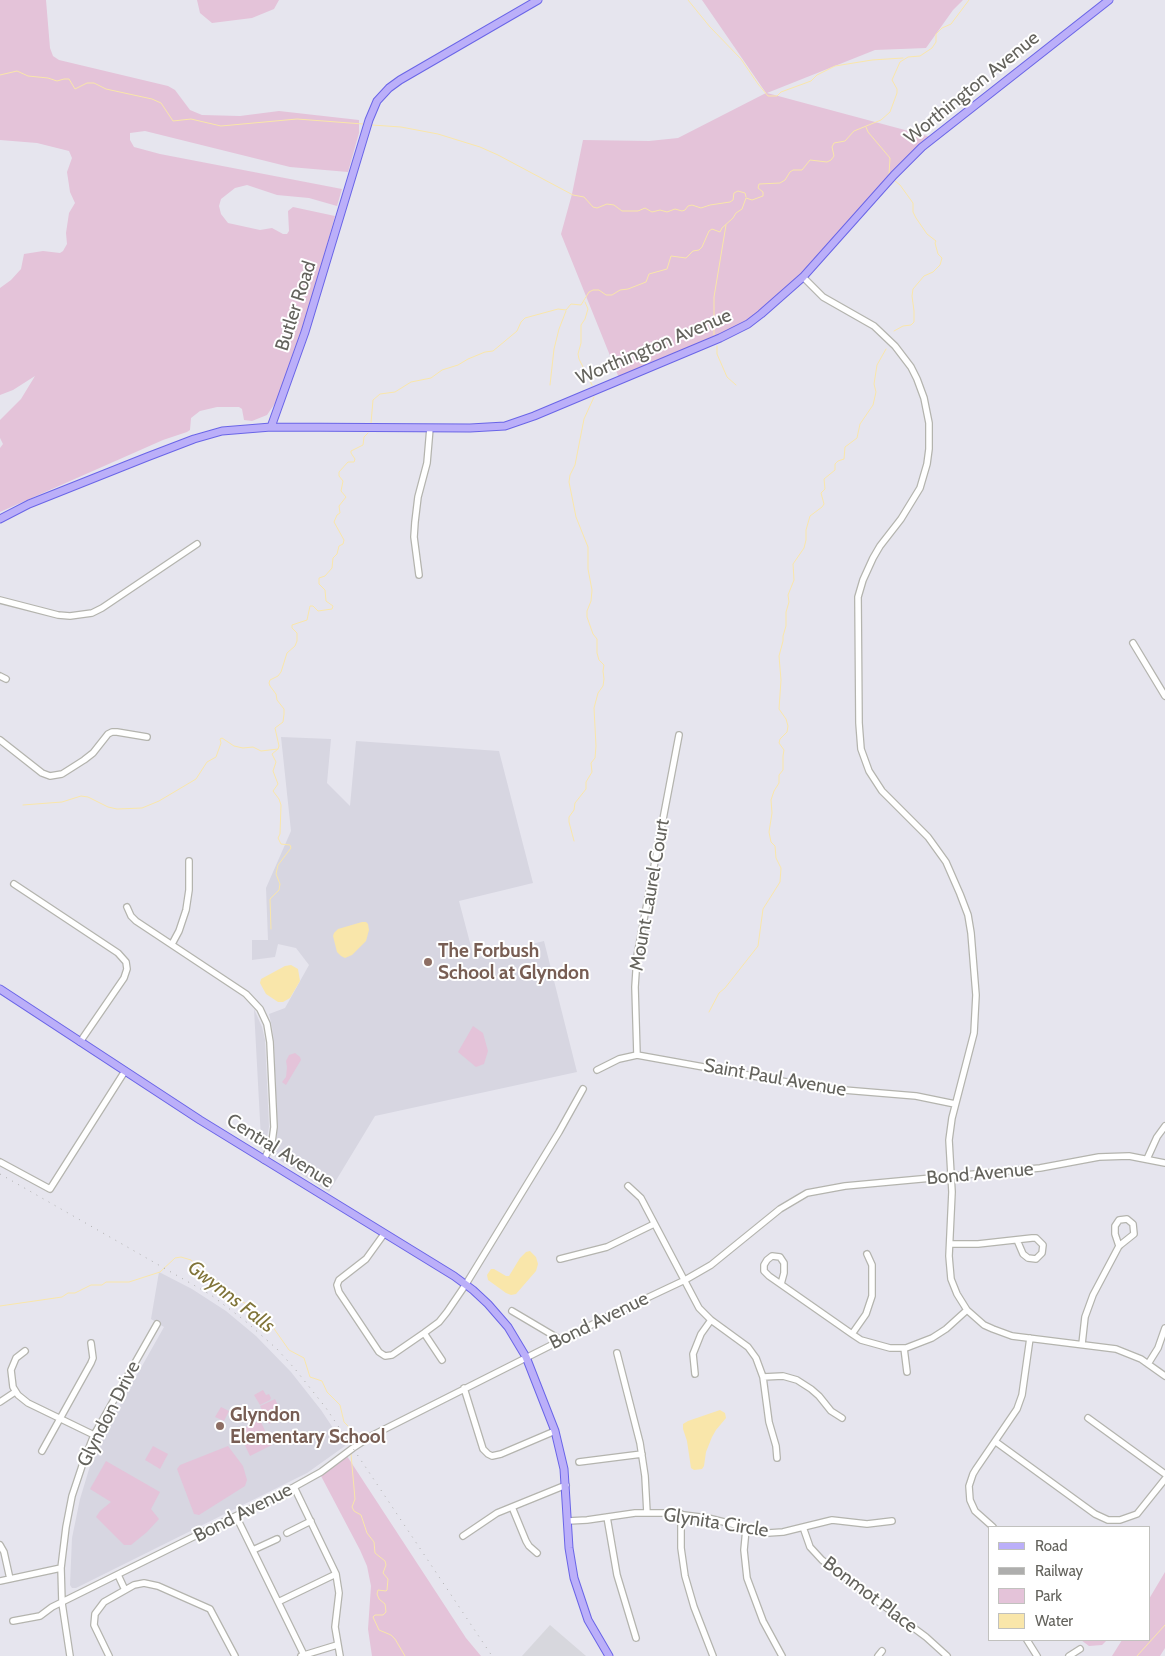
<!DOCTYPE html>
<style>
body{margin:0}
#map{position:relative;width:1165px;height:1656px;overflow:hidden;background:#e6e5ee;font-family:Cabin,sans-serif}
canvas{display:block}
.legend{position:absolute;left:988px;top:1526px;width:162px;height:115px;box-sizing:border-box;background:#fff;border:1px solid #c1c1be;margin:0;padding:6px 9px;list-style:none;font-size:15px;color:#64635d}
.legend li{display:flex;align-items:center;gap:10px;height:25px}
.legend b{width:25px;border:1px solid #c1c1be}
</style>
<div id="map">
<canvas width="1165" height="1656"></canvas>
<ul class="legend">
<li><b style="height:6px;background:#bbaff9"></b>Road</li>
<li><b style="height:6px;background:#aeaead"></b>Railway</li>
<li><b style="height:14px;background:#e4c3d9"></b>Park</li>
<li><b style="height:14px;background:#f9e6aa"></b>Water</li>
</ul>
</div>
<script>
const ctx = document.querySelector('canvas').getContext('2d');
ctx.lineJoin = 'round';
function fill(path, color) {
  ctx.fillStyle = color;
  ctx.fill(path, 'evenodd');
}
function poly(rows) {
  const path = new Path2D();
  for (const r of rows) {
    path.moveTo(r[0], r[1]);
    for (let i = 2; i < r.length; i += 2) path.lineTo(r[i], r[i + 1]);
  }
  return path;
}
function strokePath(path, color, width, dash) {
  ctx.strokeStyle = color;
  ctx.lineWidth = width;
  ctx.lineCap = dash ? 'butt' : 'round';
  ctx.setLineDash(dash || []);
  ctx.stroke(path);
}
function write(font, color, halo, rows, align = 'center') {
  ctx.font = font + ' Cabin,sans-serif';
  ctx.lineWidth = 4;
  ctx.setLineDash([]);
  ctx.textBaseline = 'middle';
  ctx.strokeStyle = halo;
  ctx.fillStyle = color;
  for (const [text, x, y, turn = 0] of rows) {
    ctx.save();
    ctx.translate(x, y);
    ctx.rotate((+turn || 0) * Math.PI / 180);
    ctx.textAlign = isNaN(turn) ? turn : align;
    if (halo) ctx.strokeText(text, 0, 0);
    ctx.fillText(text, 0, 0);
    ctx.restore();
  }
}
fill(poly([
 [550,1625,586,1656,522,1656]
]), '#d7d7dd');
fill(poly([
 [281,737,331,739,327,783,350,806,356,741,499,751,533,883,459,901,474,958,544,941,577,1072,375,1116,329,1192,275,1157,272,1152,277,1137,277,1127,274,1042,272,1027,269,1014,285,1008,309,965,296,948,278,944,275,957,252,960,252,940,268,940,266,888,291,831],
 [254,1009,262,1027,265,1040,269,1127,267,1137,263,1147,261,1148,258,1146,261,1139],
 [159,1272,192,1289,226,1311,256,1336,291,1372,321,1410,345,1446,307,1473,76,1588,72,1588,70,1585,72,1538,80,1499,90,1466,112,1419,164,1327,151,1319]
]), '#d7d6e1');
fill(poly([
 [0,0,46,0,50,48,53,56,59,60,168,86,175,90,190,110,202,115,240,116,279,111,359,120,359,133,348,172,290,167,145,131,130,133,130,140,134,147,160,154,342,189,337,206,309,198,277,195,247,185,235,188,221,199,219,206,221,214,228,223,260,230,272,228,283,234,287,234,289,231,288,211,293,207,335,216,311,302,276,402,267,415,252,421,244,420,242,409,239,407,217,407,200,411,191,418,190,430,187,432,163,440,0,512,0,448,3,444,0,438,0,420,21,399,35,376,13,390,0,395,0,288,11,280,21,269,24,254,43,251,60,253,63,251,67,244,66,233,69,213,75,203,70,192,67,172,72,158,69,151,37,143,0,140],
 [197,0,279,0,274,9,252,18,212,23,200,13],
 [702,0,963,0,953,10,926,48,875,50,767,93,931,137,795,281,760,312,727,332,619,378,561,234,572,194,583,140,649,141,678,138,766,93],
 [473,1026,483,1033,488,1051,484,1064,476,1067,458,1052],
 [295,1053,300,1057,301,1060,286,1085,282,1082,286,1077,287,1067,286,1061,289,1055],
 [263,1390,266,1395,269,1394,271,1398,270,1400,260,1405,254,1395],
 [275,1399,283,1416,269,1424,260,1406],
 [221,1407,229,1411,224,1421,215,1417],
 [260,1420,272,1445,250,1456,238,1431],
 [153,1446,168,1454,160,1469,145,1460],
 [228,1446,243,1466,247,1480,245,1486,199,1515,194,1514,177,1469,180,1465],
 [347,1456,466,1638,481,1656,372,1656,368,1629,371,1586,367,1566,360,1550,321,1476],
 [106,1461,160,1492,151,1509,159,1519,147,1532,131,1545,124,1545,96,1517,100,1511,111,1502,90,1489],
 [1165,1572,1165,1648,1160,1656,1112,1656,1122,1640,1149,1640,1149,1599],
 [1081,1640,1107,1640,1102,1645,1089,1646]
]), '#e4c3d9');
fill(poly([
 [362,922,366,922,368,924,369,930,366,941,352,955,345,958,341,956,337,952,333,936,334,933,338,929],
 [291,965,298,969,300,981,290,998,283,1002,278,1002,266,994,260,983,261,979,285,966],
 [530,1251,536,1257,538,1264,536,1271,516,1294,511,1295,506,1293,488,1280,487,1275,491,1269,494,1269,506,1276,509,1276,520,1258,526,1252],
 [720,1410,725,1413,726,1418,716,1430,712,1437,706,1452,704,1466,702,1469,694,1470,691,1468,687,1441,683,1429,683,1424,688,1421]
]), '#f9e6aa');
strokePath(poly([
 [688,0,710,27,741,59,758,84,768,96,777,96,781,92,811,81,817,75,835,66,872,60,903,58],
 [0,75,17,71,28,76,48,78,57,81,64,79,69,79,75,89,87,83,94,83,106,89,152,99,161,103,173,121,191,119,221,126,297,119,363,124],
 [372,125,401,127,438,134,480,147,498,155,573,195,584,197,593,207,597,208,607,204,614,205,622,211,638,211,645,208,652,212,660,210,667,212,675,209,682,211,685,210,688,206,692,205,701,208,710,205,730,202,733,200,734,193,738,191,745,193,746,197],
 [866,127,868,132,890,158,889,175],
 [585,302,588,309,585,319,581,325,581,343,578,354,579,359,592,385],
 [894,331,903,326,911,325,914,322,914,311,912,296,913,289,924,276,933,272,940,265,942,258,938,254,935,243,936,241,927,234,916,218,913,212,913,203,900,185,895,181],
 [714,335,714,297,726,225],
 [717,346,717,354,727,377,736,385],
 [550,385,554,349,559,329,566,311],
 [371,423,373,400,380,394,395,392,411,382,431,378,442,370,458,365,468,359,485,352,493,351,517,331,521,322,525,318,558,309,566,310,571,304,581,305,589,292,593,290,599,290,606,295,612,295,620,290,628,289,646,282,649,274,667,269,671,256,686,258,693,251,699,250,702,247,709,231,712,229,720,232,722,228,733,218,736,213,742,209,746,198,752,200,763,196,763,192,758,188,759,184,780,183,785,180,790,172,793,170,802,170,810,160,827,162,831,160,834,156,832,147,834,143,845,141,854,131,881,120,890,112,897,93,897,89,892,80,900,62,908,57,920,56,932,48,936,42,936,34,942,28,951,24,969,0],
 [23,805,62,802,81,796,88,797,108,807,117,809,142,808,159,801,196,779,207,762,216,757,221,743,220,739,222,738,234,746,243,748,253,747,261,751,278,749],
 [574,841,569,822,569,817,574,810,575,803,586,789,586,782,592,772,591,763,595,758,596,746,594,708,598,693,603,686,604,679,603,671,604,665,599,660,597,653,597,639,593,634,587,617,587,611,591,601,592,590,588,569,588,547,576,517,569,482,570,475,575,465,584,419,594,397],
 [271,929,270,899,279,890,280,884,276,874,278,865,291,848,290,845,281,844,278,838,280,834,281,805,279,799,273,791,278,784,273,771,276,762,272,754,278,749,279,746,275,728,283,722,284,714,284,709,277,700,276,694,270,686,269,683,270,680,278,676,281,672,287,653,295,646,297,641,297,633,292,628,292,625,307,620,310,606,313,606,318,611,332,609,333,606,326,601,325,590,319,584,319,578,325,576,332,568,333,558,337,554,339,546,343,544,344,540,334,522,337,515,340,513,339,506,346,497,341,491,343,481,339,476,339,472,348,462,354,462,355,459,351,453,351,451,363,445,364,437,368,433],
 [709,1012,719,993,725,988,758,946,763,909,780,882,781,868,776,858,775,846,771,842,769,832,772,813,771,800,774,791,779,783,779,775,783,770,783,756,784,750,779,743,780,739,787,732,788,726,786,719,779,709,781,680,779,656,783,641,783,636,786,626,786,612,789,602,788,595,794,580,793,564,804,548,806,540,806,530,810,516,822,507,824,504,821,493,825,489,824,479,835,470,835,464,838,461,844,459,845,447,857,438,860,424,873,405,876,392,874,384,877,365,886,349],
 [0,1306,62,1297,68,1293,75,1293,91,1285,102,1285,106,1282,129,1282,160,1272,175,1258,181,1257,191,1260,198,1266,201,1274,218,1286,227,1290,231,1297,245,1303,251,1312,270,1323,289,1350,304,1358,310,1377,322,1381,327,1392,340,1405,344,1422,351,1429,352,1433,349,1437],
 [351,1454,355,1499,352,1507,354,1511,361,1515,367,1533,374,1542,375,1553,385,1561,386,1565,383,1573,388,1579,387,1590,386,1591,378,1590,377,1594,379,1599,385,1604,386,1612,383,1615,375,1615,373,1617,379,1630,391,1635,395,1639,405,1656],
 [1137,1656,1165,1625]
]), '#f9e6aa', 1);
const minor = poly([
 [803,277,823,297,874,326,895,346,911,367,917,379,924,398,929,423,929,449,927,464,920,488,901,519,880,546,873,558,863,580,858,597,859,723,861,749,869,771,882,791,928,837,946,862,960,894,968,915,971,933,976,995,974,1033,952,1118,949,1140,952,1192,949,1256,951,1279,957,1294,967,1310,984,1325,993,1329,1012,1336,1116,1349,1141,1359,1165,1376],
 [419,575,414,537,415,522,418,497,427,463,430,428],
 [0,600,58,615,70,616,92,613,102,608,197,544],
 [1133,643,1165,696],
 [0,676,6,679],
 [0,740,42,773,50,776,62,774,84,760,93,753,108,734,112,732,117,732,147,737],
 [14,884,118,953,126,962,127,969,124,978,80,1042],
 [127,907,131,916,136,921,246,994,260,1009,267,1024,270,1042,274,1127,272,1142,264,1160],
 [172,944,179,931,186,910,189,890,189,861],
 [637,1055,635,987,637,956,679,735],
 [597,1070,619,1059,637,1055,820,1088,916,1096,955,1104],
 [1147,1159,1157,1137,1165,1126],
 [0,1162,50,1189,125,1071],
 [628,1186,641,1198,699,1308,711,1320,748,1347,756,1358,763,1377,769,1422,776,1446,777,1458],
 [384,1234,366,1259,339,1280,337,1285,339,1292,379,1352,385,1356,392,1355,424,1333,439,1322,447,1312,466,1284,559,1132,583,1089],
 [950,1244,978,1244,1032,1238,1036,1238,1043,1245,1042,1253,1036,1259,1028,1258,1023,1254,1017,1240],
 [560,1259,607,1247,654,1224],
 [781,1284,784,1273,784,1263,780,1257,772,1256,767,1260,764,1265,764,1271,769,1276,852,1334,861,1340,890,1348,906,1348,932,1338,946,1329,967,1310],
 [512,1311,561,1340],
 [424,1333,442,1360],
 [852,1334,866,1314,872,1296,872,1265,867,1254],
 [1082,1344,1085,1317,1093,1295,1119,1246,1134,1234,1133,1224,1127,1219,1119,1220,1115,1226,1115,1234,1119,1246],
 [904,1348,907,1372],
 [25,1351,16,1358,11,1370,13,1387,18,1395,28,1403,94,1435],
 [617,1353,640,1443,645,1476,647,1513],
 [1148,1364,1158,1348,1165,1328],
 [695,1374,693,1354,701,1334,711,1320],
 [763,1377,783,1376,797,1380,811,1389,819,1396,831,1411,842,1418],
 [464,1388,483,1449,488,1454,492,1456,501,1454,555,1431],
 [0,1402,15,1392],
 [1088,1418,1165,1474],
 [996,1442,1095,1514,1108,1520,1120,1520,1137,1514,1165,1479],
 [42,1451,91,1363,93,1358,91,1343],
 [579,1462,642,1454],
 [294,1487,336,1574,339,1593,335,1627,340,1656],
 [512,1507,526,1541,529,1546,537,1553],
 [681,1514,681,1548,685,1576,694,1607,713,1656],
 [236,1516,304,1655],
 [607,1517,617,1575,636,1638],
 [568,1521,587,1520,635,1513,668,1513,708,1518,768,1533,783,1532,832,1520,867,1524,892,1521],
 [803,1527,810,1547,822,1560,926,1637,947,1656],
 [993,1527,975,1511,970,1500,969,1486,973,1474,976,1469,1017,1409,1022,1395,1030,1338],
 [746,1529,744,1550,747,1578,763,1621,782,1656],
 [287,1533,311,1521],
 [463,1536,497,1513,566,1485],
 [0,1545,4,1552,10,1579],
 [253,1550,277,1539],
 [118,1575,125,1590],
 [0,1581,61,1568],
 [278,1602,336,1574],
 [13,1621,40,1616,52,1607,294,1487,321,1472,353,1448,373,1435,615,1313,685,1280,711,1265,780,1209,807,1193,845,1186,1040,1168,1099,1157,1129,1156,1165,1163],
 [1027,1640,1037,1656],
 [70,1656,62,1603,61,1568,66,1527,72,1496,83,1463,94,1435,157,1324],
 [109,1656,94,1625,95,1614,104,1602,134,1585,144,1583,158,1586,210,1609,235,1656],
 [301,1656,337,1645],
 [878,1656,882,1651],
 [1069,1656,1080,1649]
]);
const major = poly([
 [271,427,305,332,369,120,377,101,389,88,400,80,538,0],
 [0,519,29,504,147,457,194,439,222,431,271,427,470,428,505,426,534,416,720,338,748,324,761,314,803,277,894,175,922,147,1109,0],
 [0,989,200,1120,454,1276,473,1290,488,1304,508,1327,526,1357,555,1431,564,1469,569,1548,574,1578,588,1620,609,1656]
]);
strokePath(minor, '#b4b4ae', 8);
strokePath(major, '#6a65e7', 9);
strokePath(minor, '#fff', 5.5);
strokePath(major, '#bbaff9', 7);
strokePath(poly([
 [0,1174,211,1295,244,1320,277,1349,295,1369,326,1408,492,1656]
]), '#aeaead', 1, [1, 6]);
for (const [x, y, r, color] of [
 [428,962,5,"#8d6e63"],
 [220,1426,5,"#8d6e63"]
]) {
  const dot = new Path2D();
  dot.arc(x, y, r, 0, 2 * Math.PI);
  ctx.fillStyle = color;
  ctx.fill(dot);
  strokePath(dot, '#fff', 2);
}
write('19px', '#64635d', '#fff', [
 ["Worthington Avenue",972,88,-39],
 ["Butler Road",296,306,-72],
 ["Worthington Avenue",654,347,-23],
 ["Mount Laurel Court",650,895,-80],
 ["Saint Paul Avenue",775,1078,10],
 ["Central Avenue",280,1151,32],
 ["Bond Avenue",980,1174,-5],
 ["Bond Avenue",599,1321,-26],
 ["Glyndon Drive",109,1414,-63],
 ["Bond Avenue",243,1513,-27],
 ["Glynita Circle",716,1523,9],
 ["Bonmot Place",870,1595,37]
]);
write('bold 19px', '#785e54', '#fff', [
 ["The Forbush",438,951],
 ["School at Glyndon",438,973],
 ["Glyndon",230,1415],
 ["Elementary School",230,1437]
], 'left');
write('italic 20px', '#807439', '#fff', [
 ["Gwynns Falls",231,1297,38]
]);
</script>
